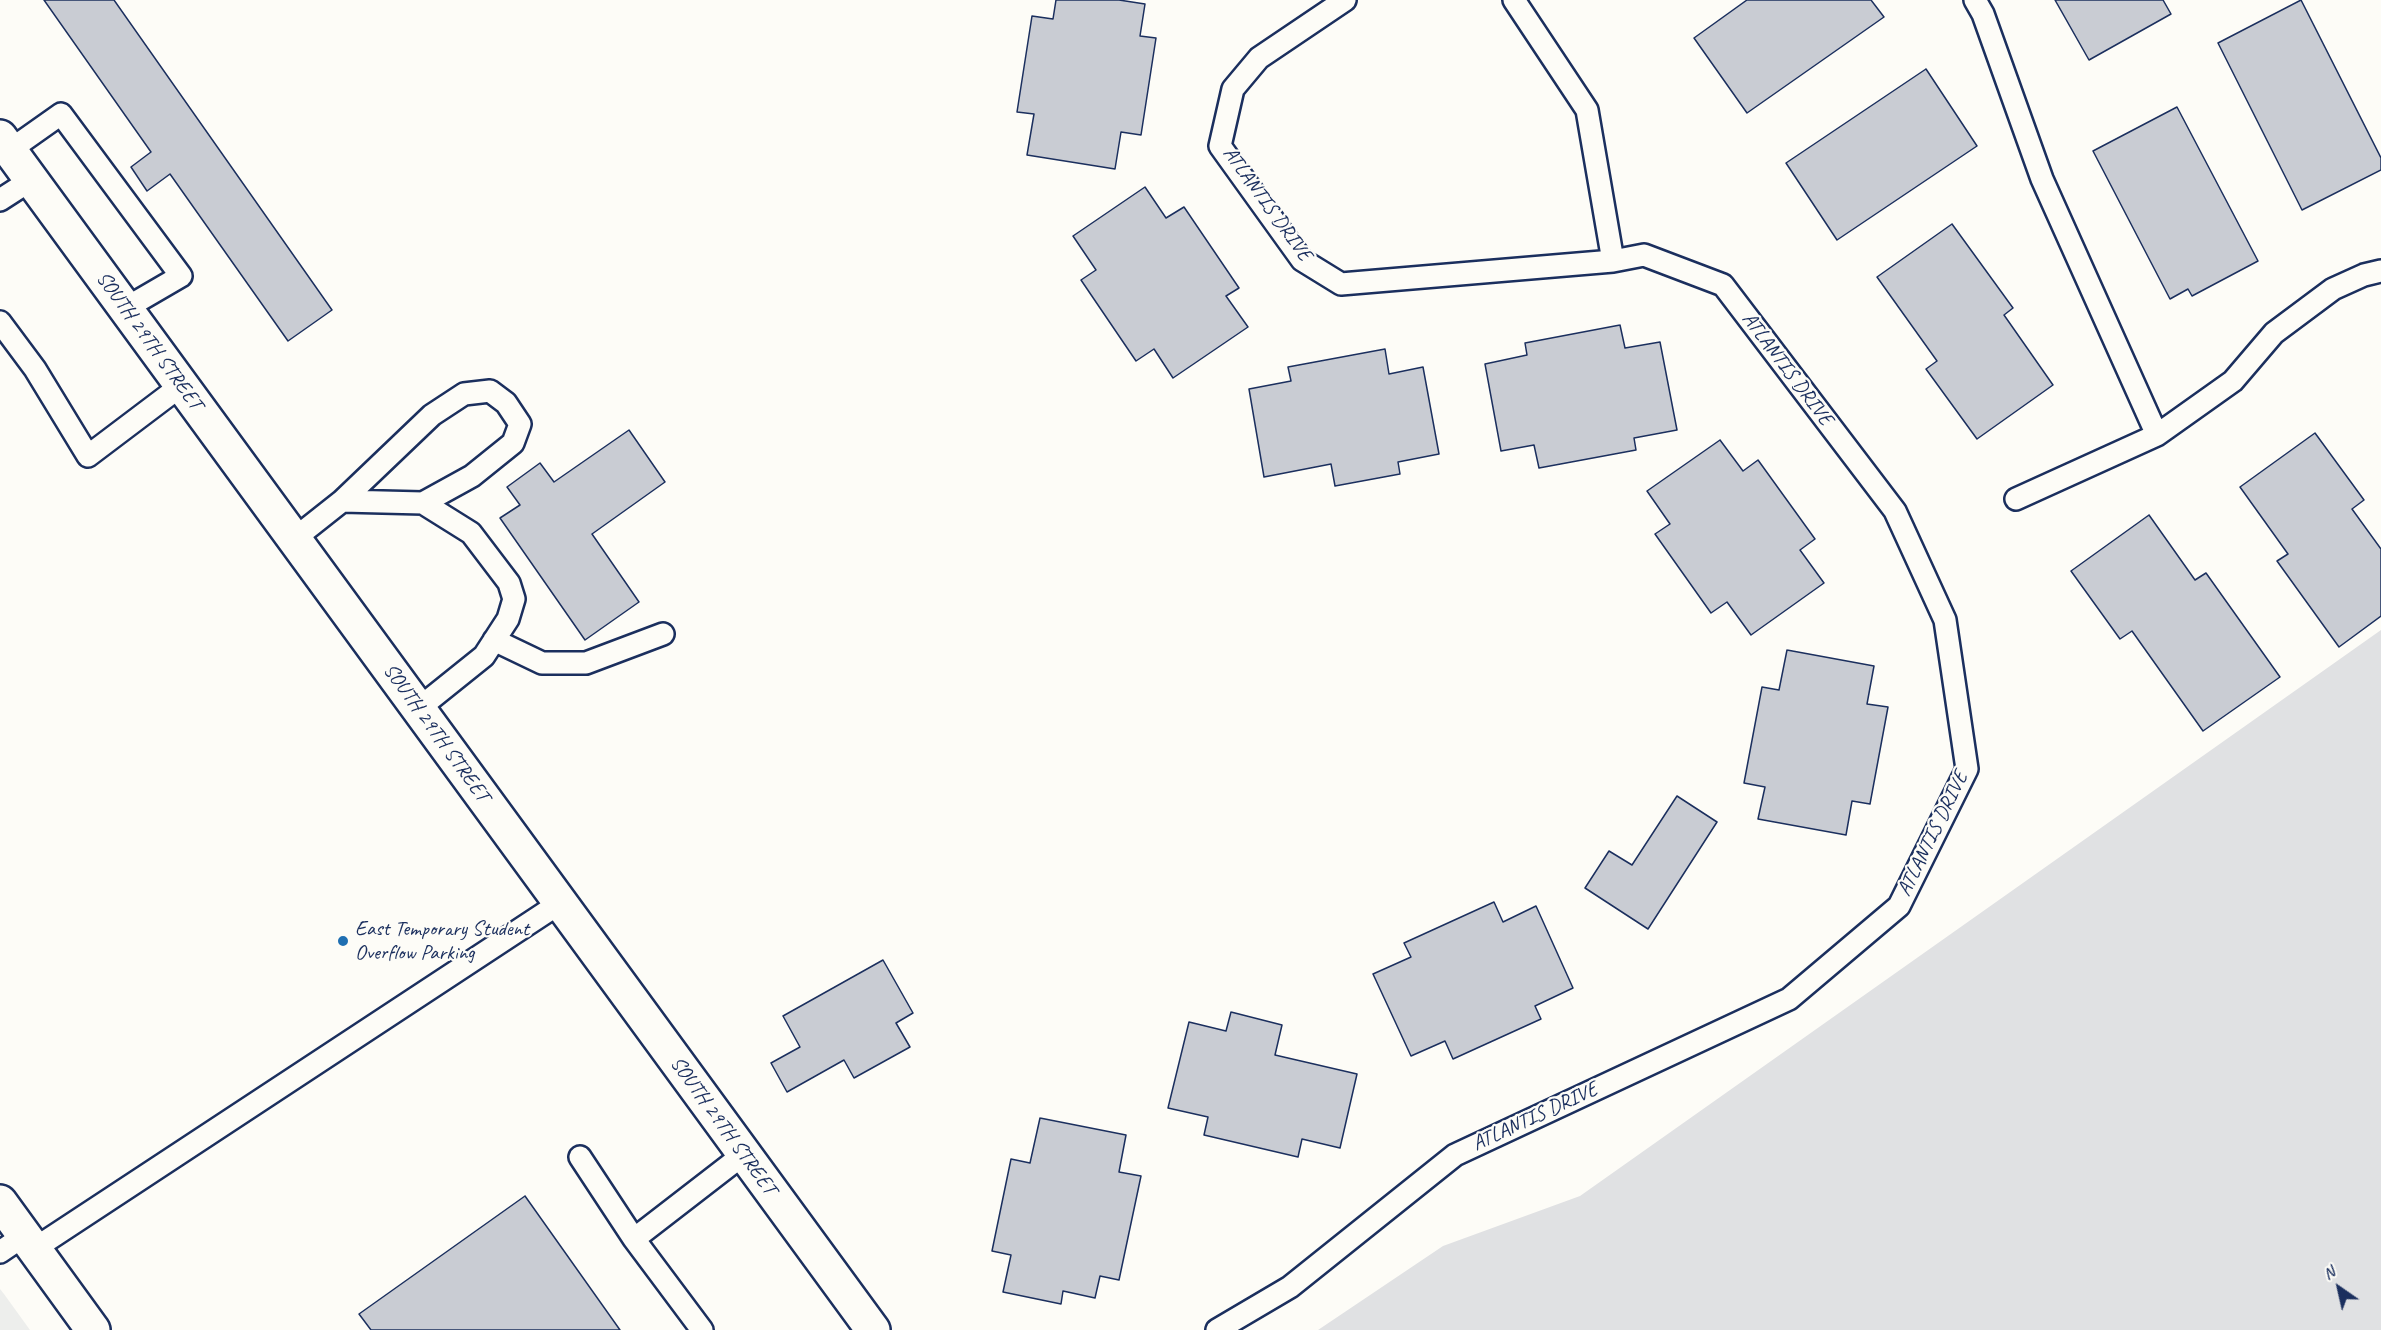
<!DOCTYPE html>
<style>
body{margin:0}
#map{position:relative;width:2381px;height:1330px;overflow:hidden;background:#fdfcf7;font-family:Caveat,sans-serif}
canvas{display:block}
.north{position:absolute;left:2309px;top:1258px;width:60px;height:60px;-webkit-text-stroke:4px #fdfcf7;paint-order:stroke;rotate:326deg;font-size:16px;font-weight:700;line-height:24px;text-align:center;color:#1b2f5e}
.north::after{content:'';display:block;margin:auto;width:21px;height:27px;background:#1b2f5e;clip-path:polygon(50% 0,100% 100%,50% 72%,0 100%)}
</style>
<div id="map">
<canvas width="2381" height="1330"></canvas>
<div class="north">N</div>
</div>
<script>
const ctx = document.querySelector('canvas').getContext('2d');
ctx.lineJoin = 'round';
function fill(path, color) {
  ctx.fillStyle = color;
  ctx.fill(path, 'evenodd');
}
function poly(rows) {
  const path = new Path2D();
  for (const r of rows) {
    path.moveTo(r[0], r[1]);
    for (let i = 2; i < r.length; i += 2) path.lineTo(r[i], r[i + 1]);
  }
  return path;
}
function strokePath(path, color, width, dash) {
  ctx.strokeStyle = color;
  ctx.lineWidth = width;
  ctx.lineCap = dash ? 'butt' : 'round';
  ctx.setLineDash(dash || []);
  ctx.stroke(path);
}
function write(font, color, halo, rows, align = 'center') {
  ctx.font = font + ' Caveat,sans-serif';
  ctx.lineWidth = 4.5;
  ctx.setLineDash([]);
  ctx.textBaseline = 'middle';
  ctx.strokeStyle = halo;
  ctx.fillStyle = color;
  for (const [text, x, y, turn = 0] of rows) {
    ctx.save();
    ctx.translate(x, y);
    ctx.rotate((+turn || 0) * Math.PI / 180);
    ctx.textAlign = isNaN(turn) ? turn : align;
    if (halo) ctx.strokeText(text, 0, 0);
    ctx.fillText(text, 0, 0);
    ctx.restore();
  }
}
fill(poly([
 [0,1289,4,1294,30,1330,0,1330]
]), '#edeeec');
fill(poly([
 [2381,630,2381,1330,1318,1330,1443,1246,1580,1196]
]), '#e0e1e3');
const building = poly([
 [44,0,114,0,332,310,288,341,170,174,147,191,131,167,151,152,44,0],
 [1056,0,1119,0,1145,4,1140,36,1156,38,1141,135,1121,132,1115,169,1027,155,1034,114,1017,112,1032,16,1053,19,1056,0],
 [1747,0,1871,0,1884,17,1747,113,1694,38,1747,0],
 [2055,0,2163,0,2171,14,2089,60,2055,0],
 [2301,0,2381,158,2381,170,2302,210,2218,43,2301,0],
 [1926,69,1977,146,1837,240,1786,163,1926,69],
 [2177,107,2258,261,2192,296,2188,289,2170,299,2093,151,2177,107],
 [1145,187,1166,218,1184,207,1239,288,1226,296,1248,327,1173,378,1154,349,1136,361,1081,280,1096,270,1073,236,1145,187],
 [1952,224,2013,308,2004,315,2053,385,1977,439,1926,369,1937,361,1877,277,1952,224],
 [1620,325,1625,348,1660,342,1677,430,1634,438,1636,450,1539,468,1534,445,1501,451,1485,364,1527,355,1525,343,1620,325],
 [1385,349,1389,374,1423,367,1439,454,1398,462,1400,474,1335,486,1331,464,1264,477,1249,389,1291,381,1288,367,1385,349],
 [629,430,665,482,592,534,639,602,585,640,500,518,520,505,507,487,540,463,554,482,629,430],
 [2315,433,2364,500,2352,509,2381,549,2381,616,2339,647,2277,561,2288,554,2240,487,2315,433],
 [1720,440,1743,471,1758,460,1815,539,1800,550,1824,583,1751,635,1727,602,1711,613,1655,534,1670,524,1647,491,1720,440],
 [2149,515,2195,580,2206,573,2280,677,2203,731,2132,631,2120,639,2071,571,2149,515],
 [1787,650,1874,666,1867,704,1888,707,1870,804,1852,801,1846,835,1758,819,1765,787,1744,783,1762,687,1779,690,1787,650],
 [1677,796,1717,822,1648,929,1585,888,1609,851,1632,865,1677,796],
 [1494,902,1503,922,1536,906,1573,988,1535,1006,1541,1019,1453,1059,1445,1041,1411,1056,1373,974,1411,957,1404,943,1494,902],
 [883,960,913,1013,896,1023,910,1047,854,1078,844,1060,787,1092,771,1063,800,1047,783,1016,883,960],
 [1231,1012,1282,1025,1275,1055,1357,1074,1340,1148,1302,1139,1298,1157,1204,1135,1208,1117,1168,1108,1189,1022,1226,1031,1231,1012],
 [1040,1118,1126,1135,1119,1172,1141,1176,1119,1280,1100,1276,1095,1298,1063,1291,1061,1304,1003,1292,1011,1255,992,1251,1011,1159,1030,1163,1040,1118],
 [525,1196,620,1330,371,1330,359,1314,525,1196]
]);
fill(building, '#c9ccd3');
strokePath(building, '#1b2f5e', 1.5);
const service = poly([
 [1514,0,1587,110,1613,261],
 [1975,0,1983,14,2042,179,2157,435],
 [10,150,61,114,181,276,126,308],
 [0,200,31,180],
 [0,322,35,369,88,456,182,385],
 [2016,499,2157,435,2233,381,2274,333,2333,289,2364,275,2381,271],
 [342,501,432,415,464,394,490,391,506,403,520,424,513,443,472,476,423,503],
 [294,539,342,501,423,503,471,533,509,583,514,599,508,619,484,656,418,709],
 [494,640,542,663,586,663,663,634],
 [580,1157,634,1239,744,1154],
 [634,1239,702,1330],
 [34,1249,560,903],
 [0,1252,25,1235],
 [1217,1330,1290,1287,1455,1155,1789,999,1899,906,1967,769,1945,620,1895,511,1723,285,1644,255,1613,261,1341,284,1302,260,1220,146,1233,89,1259,58,1345,0]
]);
const minor = poly([
 [0,137,873,1330],
 [0,1202,93,1330]
]);
strokePath(service, '#1b2f5e', 26);
strokePath(minor, '#1b2f5e', 38);
strokePath(service, '#fdfcf7', 21);
strokePath(minor, '#fdfcf7', 33);
for (const [x, y, r, color] of [
 [343,941,6,"#1f6fb2"]
]) {
  const dot = new Path2D();
  dot.arc(x, y, r, 0, 2 * Math.PI);
  ctx.fillStyle = color;
  ctx.fill(dot);
  strokePath(dot, '#fdfcf7', 2);
}
write('21px', '#1b2f5e', '#fdfcf7', [
 ["ATLANTIS DRIVE",1267,204,54],
 ["SOUTH 29TH STREET",149,341,54],
 ["ATLANTIS DRIVE",1787,369,53],
 ["SOUTH 29TH STREET",436,733,54],
 ["ATLANTIS DRIVE",1933,834,-64],
 ["ATLANTIS DRIVE",1535,1117,-25],
 ["SOUTH 29TH STREET",723,1126,54]
]);
write('21px', '#1b2f5e', '#fdfcf7', [
 ["East Temporary Student",355,929],
 ["Overflow Parking",355,953]
], 'left');
</script>
